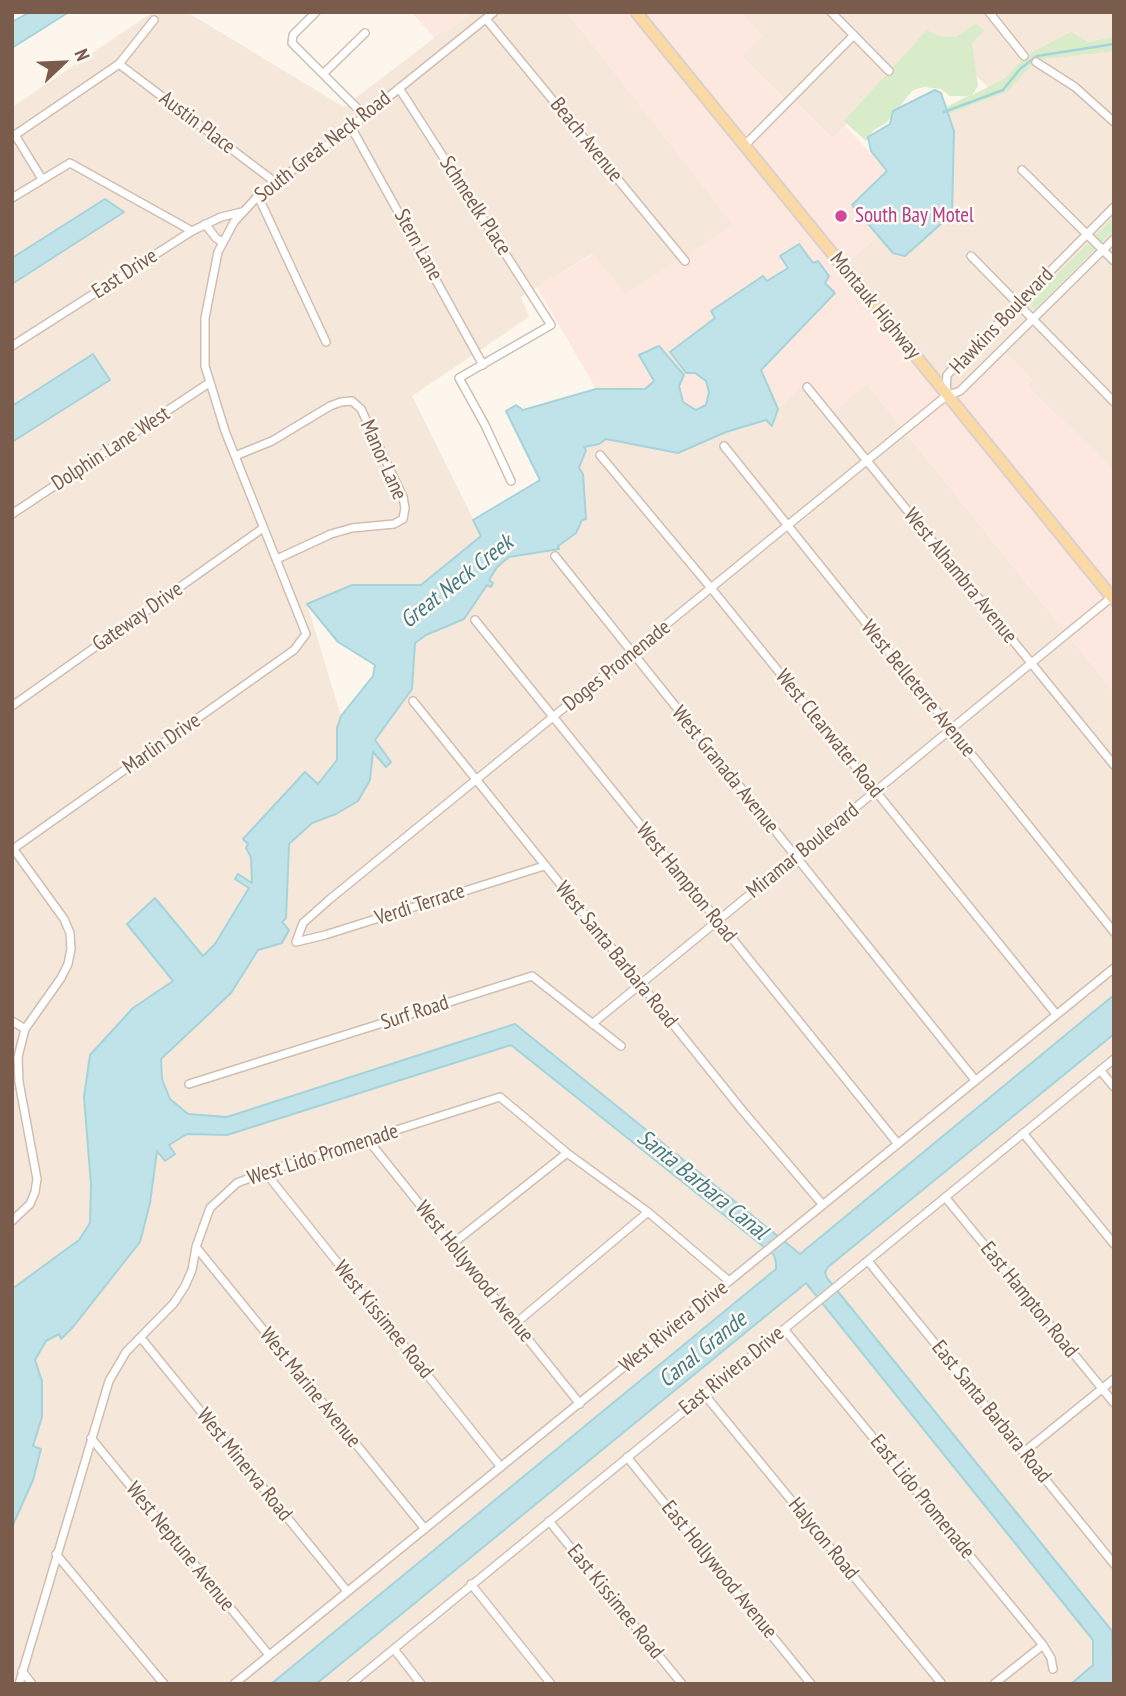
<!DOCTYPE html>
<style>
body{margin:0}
#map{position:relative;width:1126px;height:1696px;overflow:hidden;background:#fdf6ec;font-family:"PT Sans Narrow",sans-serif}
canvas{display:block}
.frame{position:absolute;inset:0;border:14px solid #7a5c4d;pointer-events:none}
.north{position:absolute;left:28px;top:28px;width:70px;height:70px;-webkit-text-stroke:5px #fffaf3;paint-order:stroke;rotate:67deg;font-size:19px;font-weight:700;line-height:28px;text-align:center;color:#7a5c4d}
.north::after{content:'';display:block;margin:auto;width:24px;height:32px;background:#7a5c4d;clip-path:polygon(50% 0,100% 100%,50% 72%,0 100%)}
</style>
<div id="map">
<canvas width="1126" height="1696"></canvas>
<div class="frame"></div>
<div class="north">N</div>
</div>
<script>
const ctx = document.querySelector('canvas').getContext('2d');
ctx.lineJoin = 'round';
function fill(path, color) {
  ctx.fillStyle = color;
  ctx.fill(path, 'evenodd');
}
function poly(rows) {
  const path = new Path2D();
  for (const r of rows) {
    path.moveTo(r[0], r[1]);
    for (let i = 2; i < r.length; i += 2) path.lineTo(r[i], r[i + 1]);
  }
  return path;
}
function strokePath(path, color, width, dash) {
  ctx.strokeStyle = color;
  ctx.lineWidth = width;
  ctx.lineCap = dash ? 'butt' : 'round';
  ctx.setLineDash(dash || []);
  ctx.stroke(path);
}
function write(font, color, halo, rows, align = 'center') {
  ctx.font = font + ' "PT Sans Narrow",sans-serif';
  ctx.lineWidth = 5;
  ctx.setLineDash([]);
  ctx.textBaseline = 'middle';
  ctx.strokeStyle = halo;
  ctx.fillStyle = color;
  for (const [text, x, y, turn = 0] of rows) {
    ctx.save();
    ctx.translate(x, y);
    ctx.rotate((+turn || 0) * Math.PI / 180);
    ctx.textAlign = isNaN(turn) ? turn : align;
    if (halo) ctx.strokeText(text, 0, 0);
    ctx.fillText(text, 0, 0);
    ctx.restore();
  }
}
fill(poly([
 [153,12,187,12,344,107,468,12,567,12,734,225,626,295,592,254,521,297,529,317,412,396,481,535,421,585,352,585,307,604,341,716,337,728,337,760,318,785,305,772,243,839,249,845,246,848,252,857,252,884,236,879,249,887,215,944,203,956,155,899,173,981,133,1008,91,1185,90,1223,79,1240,12,1289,12,107],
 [742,12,1114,12,1112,469,1027,386,1032,380,950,406,841,267,878,236,893,253,954,131,948,114,990,89,930,31,833,139,794,100,789,104,742,57],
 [807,380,867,384,1114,692,1114,995,800,1255,515,1024,227,1117,188,1114,170,1099,162,1079,160,1059,231,993,258,950,282,943,284,936,282,922,286,918,289,844,312,823,336,814,370,780,375,740,412,689,415,643,426,635,464,618,487,585,491,587,489,580,497,567,510,557,559,549,558,546,576,533,579,468,586,450,584,447,598,444,606,439,678,453,726,432,766,420,772,426,778,409],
 [1114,1034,1114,1641,1112,1631,827,1278,825,1272,828,1267],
 [511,1045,774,1255,776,1269,271,1684,12,1684,12,1527,33,1480,41,1449,33,1446,42,1417,42,1381,35,1360,46,1341,59,1334,60,1338,150,1203,157,1150,164,1161,169,1145,187,1134,227,1135],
 [806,1283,1093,1640,1093,1665,1071,1684,316,1684]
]), '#f5e8da');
fill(poly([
 [411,12,473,12,448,32,445,30,435,38],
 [567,12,742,12,762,36,742,57,788,104,794,100,833,139,845,126,888,171,853,204,878,236,841,267,951,405,1005,352,1032,379,1027,386,1112,469,1114,467,1114,692,867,384,833,412,807,380,778,409,761,370,835,293,824,283,829,275,813,263,799,244,788,268,767,282,763,276,711,311,716,317,670,352,706,381,709,392,706,405,696,410,682,402,679,386,684,375,659,346,654,382,645,389,596,389,537,287,593,254,626,294,733,225]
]), '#fde8e0');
fill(poly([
 [975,24,985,30,972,43,978,86,972,95,1004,79,1027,55,1071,32,1088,42,1114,37,1114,51,1036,60,1008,91,948,114,946,107,968,96,950,96,941,89,924,87,913,90,887,122,874,130,866,141,844,121,927,30,939,36,956,37],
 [1114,217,1114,230,1035,309,1029,303]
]), '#d8ecc9');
const water = poly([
 [30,12,69,12,12,48,12,22,30,12],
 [935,90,941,93,954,131,952,214,905,256,893,253,852,205,887,171,871,151,868,137,890,124,893,111,935,90],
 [105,199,124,212,12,284,12,258,105,199],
 [799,244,813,263,818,261,829,276,825,283,835,293,761,370,778,409,772,426,766,420,726,432,678,453,606,439,599,444,584,447,586,450,579,468,583,474,586,519,582,520,576,533,558,546,559,549,509,557,497,567,489,580,493,583,491,587,487,585,464,619,426,635,415,643,412,689,375,740,391,762,386,767,373,752,370,780,358,801,336,814,312,823,289,844,286,918,282,922,289,930,282,943,258,950,231,993,161,1059,162,1079,170,1099,188,1114,227,1117,515,1024,800,1254,1114,995,1114,1034,828,1267,825,1272,827,1278,1112,1631,1114,1684,1071,1684,1093,1665,1093,1640,806,1283,316,1684,271,1684,776,1269,776,1263,774,1255,511,1045,227,1135,187,1134,169,1145,175,1154,165,1161,157,1151,150,1203,140,1242,73,1327,61,1339,59,1334,46,1341,35,1360,42,1381,42,1417,33,1446,41,1449,33,1480,12,1527,12,1289,79,1240,90,1223,91,1185,84,1097,90,1055,133,1008,173,981,127,924,155,898,203,956,215,944,249,888,235,879,238,874,252,883,251,857,246,848,248,844,243,839,305,772,318,784,337,760,337,728,341,716,373,676,375,665,338,642,307,604,352,585,421,585,481,536,473,520,540,480,506,411,516,405,523,410,596,389,645,389,654,381,639,355,659,346,684,375,679,386,683,402,696,410,706,405,709,392,706,381,695,373,686,373,670,352,715,318,711,311,763,276,767,281,788,268,780,256,799,244],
 [93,354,110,380,12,442,12,406,93,354]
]);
fill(water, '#bfe3e8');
strokePath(water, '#a5d3da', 2);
strokePath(poly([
 [944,112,1003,90,1020,69,1037,56,1114,44]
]), '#a5d3da', 2.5);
const minor = poly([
 [316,12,293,35,292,43,365,116],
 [831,12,889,71],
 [989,12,1024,56],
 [486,19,685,261],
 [1036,62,1075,87,1114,122],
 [119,64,275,182],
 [323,74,365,33],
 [399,88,551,325,459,378,485,425,511,481],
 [351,127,483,365],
 [15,135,42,179],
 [12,137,119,64,154,20],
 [744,146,854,35],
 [1022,170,1114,261],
 [258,196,326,342],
 [12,198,70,163,192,231],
 [205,224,216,238,222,242],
 [971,256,1114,402],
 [12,346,192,231,221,217,242,212],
 [807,387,1114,765],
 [946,395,947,375,1114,207],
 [724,446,1114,932],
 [600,455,711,588,1056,1014],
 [235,456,272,441,330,406,341,402,352,401,361,409,403,497,405,508,403,519,394,524,352,528,331,534,277,559],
 [12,514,209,383],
 [555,556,975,1080],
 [475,620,898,1144],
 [413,701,742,1110,823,1205],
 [12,706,263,528],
 [12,847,64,919,70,933,71,949,68,964,61,978,25,1029,18,1057,19,1082,37,1179,35,1192,30,1204,12,1221],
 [13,849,294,650,306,634,225,431,205,366,205,318,218,252,234,222,258,196,351,127,494,12],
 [296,942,303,923,330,899,946,396,960,391,1114,239],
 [296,942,325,935,544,866],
 [12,1021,25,1029],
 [592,1024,1113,596],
 [1100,1070,1114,1087],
 [189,1084,532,976,621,1046],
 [1023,1133,1114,1244],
 [368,1140,580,1404],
 [265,1172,501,1467],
 [945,1197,1114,1403],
 [451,1245,567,1153],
 [196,1247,425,1529],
 [868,1261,1114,1564],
 [516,1323,648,1212],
 [784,1329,1043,1645,1051,1658,1053,1669],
 [141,1338,347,1591],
 [704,1394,942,1684],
 [91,1438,269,1655],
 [1024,1452,1114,1379],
 [627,1457,811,1684],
 [549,1521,682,1684],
 [56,1554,164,1684],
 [471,1584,551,1684],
 [394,1649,421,1684],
 [22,1671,32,1684],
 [19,1684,109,1381,126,1352,174,1303,185,1286,192,1270,196,1247,210,1208,237,1183,265,1172,500,1097,567,1153,648,1212,729,1281],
 [234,1684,1114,968],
 [351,1684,1114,1059],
 [994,1684,1043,1645]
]);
const primary = poly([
 [636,12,1114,600]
]);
strokePath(minor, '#d1beb0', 10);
strokePath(primary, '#dad1cd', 14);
strokePath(minor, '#fff', 7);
strokePath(primary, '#fbd9a5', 10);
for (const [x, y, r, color] of [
 [841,216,7,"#d1479c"]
]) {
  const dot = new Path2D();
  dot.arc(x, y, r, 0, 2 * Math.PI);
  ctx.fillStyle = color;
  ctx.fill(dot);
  strokePath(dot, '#fffaf3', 2.5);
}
write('21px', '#7a5c4d', '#fffaf3', [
 ["Austin Place",197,123,37],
 ["Beach Avenue",586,140,51],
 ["South Great Neck Road",323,147,-38],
 ["Schmeelk Place",475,206,57],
 ["Stern Lane",418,245,61],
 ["East Drive",125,274,-33],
 ["Montauk Highway",875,306,51],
 ["Hawkins Boulevard",1002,321,-46],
 ["Dolphin Lane West",111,449,-33],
 ["Manor Lane",383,460,66],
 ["West Alhambra Avenue",960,576,51],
 ["Gateway Drive",138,617,-35],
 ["Doges Promenade",617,666,-39],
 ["West Belleterre Avenue",918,689,51],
 ["West Clearwater Road",829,734,51],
 ["Marlin Drive",162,744,-35],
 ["West Granada Avenue",725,770,51],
 ["Miramar Boulevard",803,851,-39],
 ["West Hampton Road",686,883,51],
 ["Verdi Terrace",420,905,-18],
 ["West Santa Barbara Road",616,955,51],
 ["Surf Road",415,1013,-18],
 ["West Lido Promenade",323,1155,-18],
 ["West Hollywood Avenue",474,1272,51],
 ["East Hampton Road",1029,1300,51],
 ["West Kissimee Road",383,1320,51],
 ["West Riviera Drive",674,1327,-39],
 ["East Riviera Drive",732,1371,-39],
 ["West Marine Avenue",310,1388,51],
 ["East Santa Barbara Road",991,1412,51],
 ["West Minerva Road",244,1465,51],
 ["East Lido Promenade",922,1497,51],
 ["Halycon Road",823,1539,51],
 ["West Neptune Avenue",180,1547,51],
 ["East Hollywood Avenue",719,1570,51],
 ["East Kissimee Road",615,1602,51]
]);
write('21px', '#b23c85', '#fffaf3', [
 ["South Bay Motel",855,216]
], 'left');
write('italic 23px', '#437c86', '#fffaf3', [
 ["Great Neck Creek",457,582,-38],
 ["Santa Barbara Canal",702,1185,39],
 ["Canal Grande",703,1350,-39]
]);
</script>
